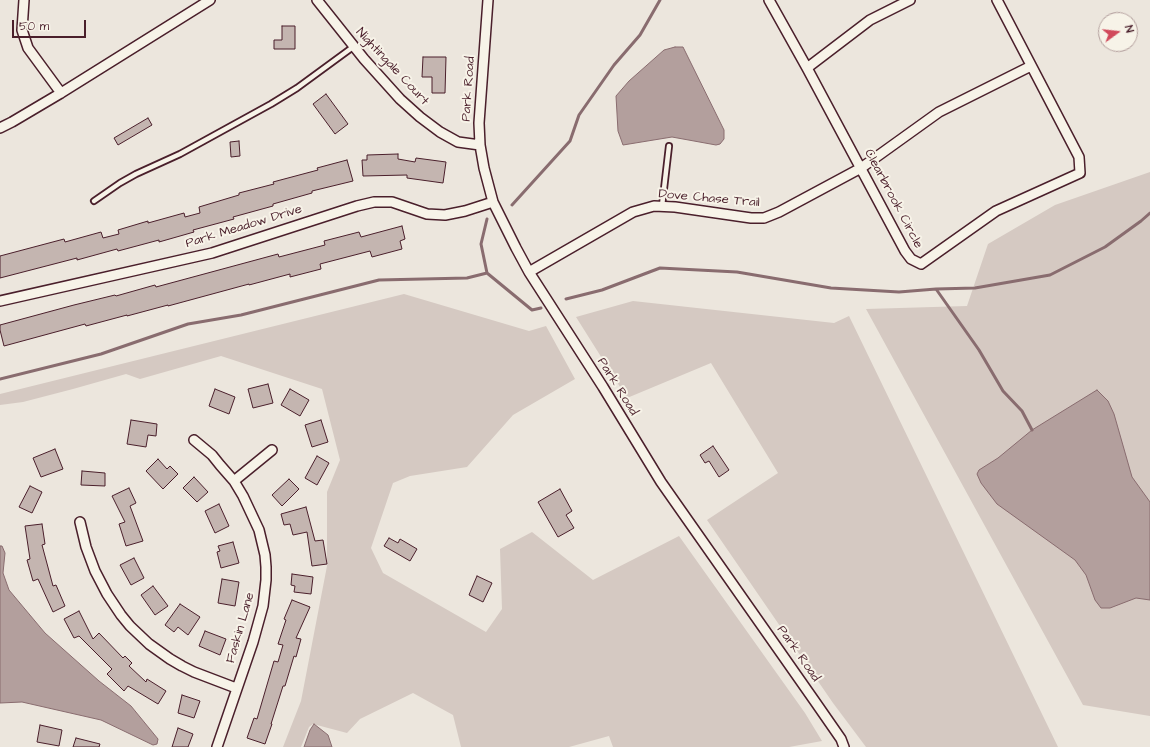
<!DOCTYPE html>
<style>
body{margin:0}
#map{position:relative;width:1150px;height:747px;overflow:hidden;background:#ece6dd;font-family:"Architects Daughter",sans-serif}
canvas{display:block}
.north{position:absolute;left:1098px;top:12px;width:40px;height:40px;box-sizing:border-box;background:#f7f3e8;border:1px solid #b29e9c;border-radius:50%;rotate:75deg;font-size:11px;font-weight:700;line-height:16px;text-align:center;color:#4a1f2b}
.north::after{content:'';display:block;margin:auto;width:14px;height:18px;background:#d1495b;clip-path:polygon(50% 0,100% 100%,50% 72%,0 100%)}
.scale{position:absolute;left:12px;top:20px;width:74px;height:18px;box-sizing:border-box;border:2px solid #4a1f2b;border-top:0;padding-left:5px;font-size:12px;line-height:14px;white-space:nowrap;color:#4a1f2b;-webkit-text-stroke:3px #f7f3e8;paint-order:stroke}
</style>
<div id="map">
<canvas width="1150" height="747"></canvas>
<div class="north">N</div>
<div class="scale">50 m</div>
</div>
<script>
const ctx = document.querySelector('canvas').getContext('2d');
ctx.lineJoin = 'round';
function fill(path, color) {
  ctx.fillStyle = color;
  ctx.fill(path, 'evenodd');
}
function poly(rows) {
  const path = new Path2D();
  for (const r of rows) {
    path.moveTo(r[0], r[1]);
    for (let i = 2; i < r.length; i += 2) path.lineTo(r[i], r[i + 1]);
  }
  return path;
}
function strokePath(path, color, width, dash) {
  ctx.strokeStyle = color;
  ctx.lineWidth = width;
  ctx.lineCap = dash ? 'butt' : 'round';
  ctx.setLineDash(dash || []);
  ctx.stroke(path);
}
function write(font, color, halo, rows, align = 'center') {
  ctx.font = font + ' "Architects Daughter",sans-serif';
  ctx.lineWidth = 4;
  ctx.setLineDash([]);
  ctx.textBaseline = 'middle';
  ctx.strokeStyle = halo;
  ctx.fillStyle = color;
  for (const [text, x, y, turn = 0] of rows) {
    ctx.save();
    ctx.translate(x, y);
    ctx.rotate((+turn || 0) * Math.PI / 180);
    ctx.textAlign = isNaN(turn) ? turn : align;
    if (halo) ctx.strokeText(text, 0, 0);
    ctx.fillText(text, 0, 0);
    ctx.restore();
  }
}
fill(poly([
 [1150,172,1150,716,1083,705,866,309,967,306,988,244,1055,205],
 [404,294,529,331,546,326,575,379,513,415,467,467,410,476,393,483,371,548,383,573,486,632,502,609,500,549,532,532,593,580,679,536,805,713,822,741,789,747,613,747,609,736,569,747,461,747,453,715,413,693,360,719,347,733,313,724,309,727,301,747,283,747,301,701,327,566,327,492,340,460,322,389,221,356,140,379,126,374,73,389,23,402,0,405,0,394],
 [633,301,834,323,849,316,1058,747,866,747,833,703,707,520,778,473,711,363,627,398,576,317]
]), '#d5c9c2');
const water = poly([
 [675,47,683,47,724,130,724,139,720,144,716,145,672,137,623,145,618,131,616,96,629,81,664,50,675,47],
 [1097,390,1108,401,1114,414,1132,477,1150,502,1150,600,1136,598,1110,608,1101,608,1095,600,1086,575,1075,560,997,504,981,483,977,474,979,470,998,458,1032,430,1097,390],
 [0,546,2,546,5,553,3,573,9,590,45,633,99,681,131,706,158,739,157,744,153,745,101,720,22,702,0,703,0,546],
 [314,724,328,735,332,747,304,747,310,730,314,724]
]);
fill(water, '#b39f9d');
strokePath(water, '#896c6f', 1);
strokePath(poly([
 [512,205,570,141,579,115,614,65,640,35,660,0],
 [487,219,481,244,487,273,532,310,541,308],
 [936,289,979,350,1003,391,1022,411,1032,430],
 [566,299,602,290,660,268,737,272,831,288,899,292,936,289,975,288,1050,275,1105,247,1141,221,1150,213],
 [0,379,101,354,188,324,241,315,379,280,467,278,487,273]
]), '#896c6f', 3);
const building = poly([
 [282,26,295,26,295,49,274,49,274,40,282,40,282,26],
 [423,57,446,57,445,93,432,93,432,77,422,77,423,57],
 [326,94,348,124,335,134,313,104,326,94],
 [148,118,152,125,118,145,114,138,148,118],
 [239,141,240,156,231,157,230,142,239,141],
 [398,154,398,159,415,162,416,158,446,162,443,183,407,178,407,175,363,176,362,160,367,160,367,155,398,154],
 [347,160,353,181,312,191,312,193,273,204,273,206,233,217,234,219,193,230,194,232,159,242,159,240,118,251,117,249,77,260,77,258,0,278,0,256,64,239,65,242,101,232,103,238,119,234,118,230,148,221,148,223,184,213,185,217,200,213,199,207,239,195,239,193,274,184,273,182,318,170,317,168,347,160],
 [402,226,405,239,400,241,402,249,372,257,370,251,320,264,321,269,290,277,290,274,249,285,249,284,168,306,168,305,127,316,127,315,86,326,85,324,4,346,0,330,0,325,74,305,115,295,116,296,155,285,156,287,278,254,279,257,325,245,324,241,359,232,361,237,402,226],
 [268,384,273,403,253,408,248,389,268,384],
 [215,389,235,397,229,414,209,406,215,389],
 [290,389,309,400,300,416,281,405,290,389],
 [131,420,157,424,156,436,148,435,146,447,127,444,131,420],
 [321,420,328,442,312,447,305,425,321,420],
 [713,446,729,470,719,477,709,461,705,463,700,455,713,446],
 [55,449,63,469,41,477,33,458,55,449],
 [317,456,329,463,317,485,305,478,317,456],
 [158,459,167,469,170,466,178,474,163,489,146,471,158,459],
 [82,471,105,473,105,486,81,485,82,471],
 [194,477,208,492,197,502,183,488,194,477],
 [289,479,299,489,282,506,272,495,289,479],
 [30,486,42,492,32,513,19,507,30,486],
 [129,488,136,503,130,506,143,541,126,546,119,524,125,522,112,496,129,488],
 [560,489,572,511,566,515,574,528,558,537,538,502,560,489],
 [219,504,229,526,215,533,205,511,219,504],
 [306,507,315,541,323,540,327,564,312,566,307,532,293,535,290,524,284,525,281,514,306,507],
 [42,524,45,544,42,545,53,586,56,585,65,606,53,612,38,579,33,581,27,560,30,559,25,526,42,524],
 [389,538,398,543,400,539,417,549,410,561,384,546,389,538],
 [233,542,239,563,221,568,217,552,220,551,218,546,233,542],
 [134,558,144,578,131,585,120,565,134,558],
 [292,574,313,577,311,594,294,592,295,586,291,585,292,574],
 [477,576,492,583,483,602,469,595,477,576],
 [222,579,239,582,235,606,218,603,222,579],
 [153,586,168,606,155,615,141,595,153,586],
 [292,600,310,607,296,638,301,639,296,657,294,656,285,686,283,686,271,724,272,724,265,744,247,738,254,718,257,719,274,661,278,662,283,645,278,644,286,620,284,619,292,600],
 [180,604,200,617,188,635,178,627,174,632,165,625,180,604],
 [79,611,93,639,99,633,123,658,125,656,132,663,129,666,146,682,147,679,166,691,158,704,128,686,124,691,107,674,112,669,79,636,74,638,64,619,79,611],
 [205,631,226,639,220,655,199,646,205,631],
 [182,695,200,701,194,718,178,713,182,695],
 [40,725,62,730,59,746,37,742,40,725],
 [178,728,193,734,188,747,172,747,178,728],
 [76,738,100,744,99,747,73,747,76,738]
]);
fill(building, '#c4b5b0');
strokePath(building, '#4a1f2b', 1);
const service = poly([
 [94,201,120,183,136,174,180,154,271,104,297,88,353,47],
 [662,206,669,146]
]);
const minor = poly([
 [24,0,22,30,28,48,61,93],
 [317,0,364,59,400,99,420,117,440,132,458,142,480,145],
 [488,0,479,123,480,145,484,168,493,202,516,248,529,272,603,387,661,482,816,703,841,739,844,747],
 [769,0,807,68,905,251,911,259,921,264,996,211,1080,173,1079,157,997,0],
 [807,68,870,20,910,0],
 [0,128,12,122,61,93,210,0],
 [529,272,633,212,654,206,675,207,751,218,764,218,779,212,861,168,939,112,1031,66],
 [0,301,212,253,357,206,374,202,392,202,427,214,445,215,465,211,493,202],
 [194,440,212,455,220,465,234,481,243,496,259,530,265,555,266,567,266,580,263,606,253,642,217,747],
 [234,481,272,450],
 [80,522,86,547,95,571,107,594,121,615,130,626,149,644,170,659,182,666,194,672,236,688]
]);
strokePath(service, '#4a1f2b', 8);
strokePath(minor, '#4a1f2b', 12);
strokePath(service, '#f7f3e8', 4.5);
strokePath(minor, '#f7f3e8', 9);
write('13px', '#4a1f2b', '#f7f3e8', [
 ["Nightingale Court",392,67,47],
 ["Park Road",469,89,-86],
 ["Dove Chase Trail",709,199,5],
 ["Clearbrook Circle",893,199,62],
 ["Park Meadow Drive",244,227,-17],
 ["Park Road",617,387,58],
 ["Faskin Lane",241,628,-74],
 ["Park Road",798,654,55]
]);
</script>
